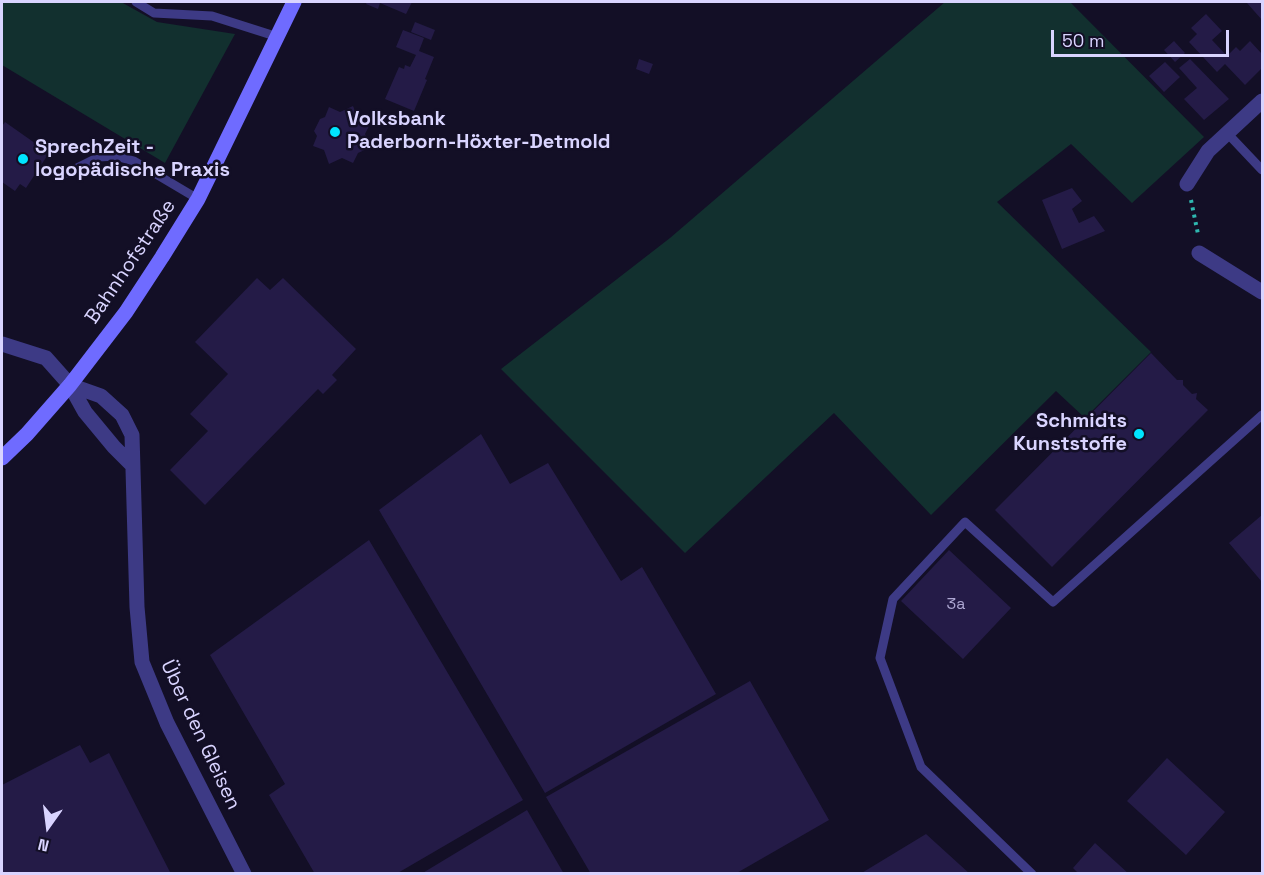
<!DOCTYPE html>
<meta charset="utf-8">
<style>
body{margin:0}
#map{position:relative;width:1264px;height:875px;overflow:hidden;background:#130f26;font-family:"Space Grotesk",sans-serif}
canvas{display:block}
.frame{position:absolute;inset:0;border:3px solid #d9d4ff;pointer-events:none}
.north{position:absolute;left:18px;top:797px;width:60px;height:60px;-webkit-text-stroke:4px #130f26;paint-order:stroke;rotate:194deg;font-size:16px;font-weight:700;line-height:24px;text-align:center;color:#d9d4ff}
.north::after{content:'';display:block;margin:auto;width:21px;height:27px;background:#d9d4ff;clip-path:polygon(50% 0,100% 100%,50% 72%,0 100%)}
.scale{position:absolute;left:1051px;top:30px;width:178px;height:27px;box-sizing:border-box;border:3px solid #d9d4ff;border-top:0;padding-left:8px;font-size:18px;line-height:21px;white-space:nowrap;color:#d9d4ff;-webkit-text-stroke:4px #130f26;paint-order:stroke}
</style>
<div id="map">
<canvas width="1264" height="875"></canvas>
<div class="frame"></div>
<div class="north">N</div>
<div class="scale">50 m</div>
</div>
<script>
const ctx = document.querySelector('canvas').getContext('2d');
ctx.lineJoin = 'round';
function fill(path, color) {
  ctx.fillStyle = color;
  ctx.fill(path, 'evenodd');
}
function poly(rows) {
  const path = new Path2D();
  for (const r of rows) {
    path.moveTo(r[0], r[1]);
    for (let i = 2; i < r.length; i += 2) path.lineTo(r[i], r[i + 1]);
  }
  return path;
}
function strokePath(path, color, width, dash) {
  ctx.strokeStyle = color;
  ctx.lineWidth = width;
  ctx.lineCap = dash ? 'butt' : 'round';
  ctx.setLineDash(dash || []);
  ctx.stroke(path);
}
function write(font, color, halo, rows, align = 'center') {
  ctx.font = font + ' "Space Grotesk",sans-serif';
  ctx.lineWidth = 5;
  ctx.setLineDash([]);
  ctx.textBaseline = 'middle';
  ctx.strokeStyle = halo;
  ctx.fillStyle = color;
  for (const [text, x, y, turn = 0] of rows) {
    ctx.save();
    ctx.translate(x, y);
    ctx.rotate((+turn || 0) * Math.PI / 180);
    ctx.textAlign = isNaN(turn) ? turn : align;
    if (halo) ctx.strokeText(text, 0, 0);
    ctx.fillText(text, 0, 0);
    ctx.restore();
  }
}
fill(poly([
 [2,2,121,2,157,22,235,34,165,163,2,65],
 [945,2,1070,2,1204,137,1132,203,1071,144,997,202,1151,352,1085,418,1056,391,931,515,834,413,685,553,501,369,670,238]
]), '#12302f');
fill(poly([
 [367,2,412,2,406,14,380,3,378,9,366,4],
 [1248,2,1262,2,1262,20,1247,3],
 [1206,14,1222,31,1212,40,1227,56,1236,47,1240,51,1250,41,1262,54,1262,68,1245,85,1225,64,1217,72,1189,42,1197,34,1191,28],
 [415,22,435,30,431,40,411,32],
 [403,30,424,38,419,51,434,57,425,79,427,80,414,111,385,99,399,67,404,69,405,65,410,67,416,55,396,47],
 [1174,41,1185,53,1175,62,1164,50],
 [639,59,653,64,649,74,636,69],
 [1190,59,1229,99,1204,120,1184,99,1197,88,1179,68],
 [1165,62,1180,77,1164,92,1149,76],
 [353,106,359,120,370,124,365,134,371,147,358,153,353,163,342,158,329,164,324,150,313,146,317,136,314,131,320,119,325,117,329,107,340,112],
 [5,122,49,153,26,188,20,184,15,191,2,182,2,126],
 [1072,188,1082,201,1072,209,1079,223,1094,216,1105,231,1062,249,1042,200],
 [257,278,270,290,283,278,356,349,332,375,337,380,323,394,318,389,205,505,170,470,208,431,190,414,228,374,195,342],
 [1151,353,1177,380,1183,380,1183,385,1192,394,1197,393,1196,399,1208,410,1052,567,995,510],
 [481,434,510,484,548,463,621,581,642,567,716,694,545,793,379,510],
 [1262,515,1262,582,1229,543],
 [369,540,523,800,396,874,315,874,269,795,285,784,210,655],
 [949,550,1011,608,963,659,901,601],
 [750,681,829,820,735,874,591,874,546,797],
 [80,745,90,763,109,753,171,874,2,874,2,785],
 [1167,758,1225,812,1186,855,1127,801],
 [527,810,564,874,421,874],
 [926,834,970,874,860,874],
 [1095,843,1129,874,1079,874,1073,868]
]), '#241b47');
strokePath(poly([
 [1191,200,1198,234]
]), '#2fb8b0', 4, [3, 4.5]);
strokePath(poly([
 [136,2,154,13,212,16,278,37],
 [1228,134,1262,170],
 [67,173,99,157,115,156,134,161,198,199],
 [1032,874,921,767,880,658,893,599,965,522,1053,602,1262,415]
]), '#3d3a85', 9);
strokePath(poly([
 [1187,184,1208,151,1262,101],
 [1199,253,1262,292],
 [2,344,46,358,70,385,85,412,114,447,133,466],
 [70,385,101,396,122,415,132,435,137,607,142,662,167,723,244,874]
]), '#3d3a85', 15);
strokePath(poly([
 [2,458,27,434,70,385,126,312,162,257,198,199,294,2]
]), '#6f6bff', 15);
for (const [x, y, r, color] of [
 [335,132,6,"#00e5ff"],
 [23,159,6,"#00e5ff"],
 [1139,434,6,"#00e5ff"]
]) {
  const dot = new Path2D();
  dot.arc(x, y, r, 0, 2 * Math.PI);
  ctx.fillStyle = color;
  ctx.fill(dot);
  strokePath(dot, '#130f26', 2);
}
write('16px', '#aca6d1', null, [
 ["3a",956,605]
]);
write('bold 20px', '#d9d4ff', '#130f26', [
 ["Volksbank",347,120],
 ["Paderborn-Höxter-Detmold",347,143],
 ["SprechZeit -",35,148],
 ["logopädische Praxis",35,171],
 ["Schmidts",1127,422,"right"],
 ["Kunststoffe",1127,445,"right"]
], 'left');
write('20px', '#d9d4ff', '#130f26', [
 ["Bahnhofstraße",131,262,-56],
 ["Über den Gleisen",200,735,65]
]);
</script>
